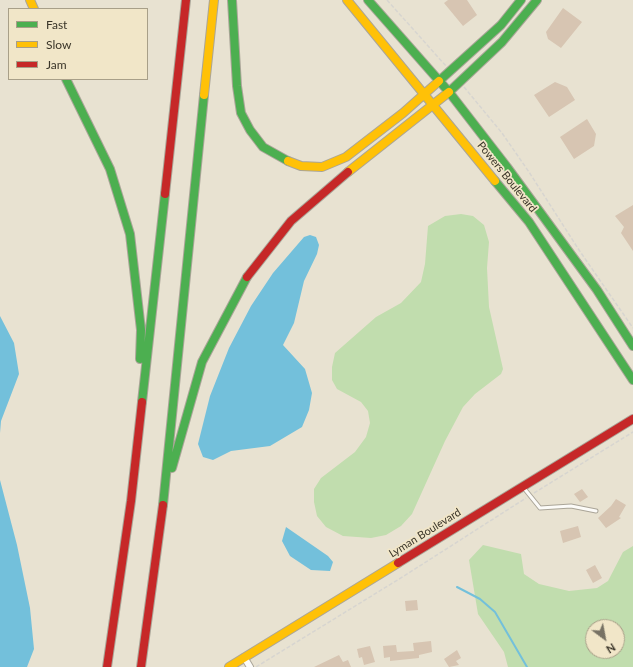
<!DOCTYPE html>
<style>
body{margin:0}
#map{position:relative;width:633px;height:667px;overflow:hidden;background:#e8e2d1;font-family:Lato,sans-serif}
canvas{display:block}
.legend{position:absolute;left:8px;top:8px;width:140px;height:72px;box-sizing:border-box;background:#f1e6c8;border:1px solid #a89f88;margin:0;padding:5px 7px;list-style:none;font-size:12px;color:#3a3529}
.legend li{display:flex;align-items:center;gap:8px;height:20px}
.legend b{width:20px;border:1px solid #a89f88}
.north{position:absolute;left:585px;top:619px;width:40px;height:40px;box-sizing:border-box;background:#f1e6c8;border:1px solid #a89f88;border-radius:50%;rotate:148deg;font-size:11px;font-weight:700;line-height:16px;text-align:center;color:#3a3529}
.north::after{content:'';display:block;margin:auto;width:14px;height:18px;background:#777264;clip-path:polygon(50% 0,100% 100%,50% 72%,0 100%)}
</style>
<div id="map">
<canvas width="633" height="667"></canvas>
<ul class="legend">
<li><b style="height:5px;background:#4caf50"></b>Fast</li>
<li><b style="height:5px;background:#ffc107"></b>Slow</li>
<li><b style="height:5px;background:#c62828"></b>Jam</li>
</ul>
<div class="north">N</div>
</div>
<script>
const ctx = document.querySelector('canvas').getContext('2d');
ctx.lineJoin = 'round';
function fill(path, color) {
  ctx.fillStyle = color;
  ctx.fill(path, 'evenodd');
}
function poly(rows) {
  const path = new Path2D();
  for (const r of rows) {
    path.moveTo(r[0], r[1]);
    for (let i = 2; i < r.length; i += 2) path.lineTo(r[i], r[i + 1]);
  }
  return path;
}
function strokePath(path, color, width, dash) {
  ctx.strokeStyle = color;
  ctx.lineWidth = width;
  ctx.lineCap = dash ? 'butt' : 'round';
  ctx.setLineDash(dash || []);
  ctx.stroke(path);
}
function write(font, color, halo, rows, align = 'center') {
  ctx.font = font + ' Lato,sans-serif';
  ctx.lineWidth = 3.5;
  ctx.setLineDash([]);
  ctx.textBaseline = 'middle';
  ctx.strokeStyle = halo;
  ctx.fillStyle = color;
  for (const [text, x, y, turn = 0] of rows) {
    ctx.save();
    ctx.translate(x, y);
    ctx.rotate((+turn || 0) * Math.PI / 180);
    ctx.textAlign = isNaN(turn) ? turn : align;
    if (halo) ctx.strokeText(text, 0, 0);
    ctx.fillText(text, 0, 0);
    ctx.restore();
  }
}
fill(poly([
 [461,214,473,216,484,225,489,242,487,268,489,307,503,369,501,374,475,394,463,407,445,441,412,514,401,526,386,535,371,538,343,536,326,527,317,516,314,502,314,489,321,478,355,452,366,437,370,423,368,411,361,402,337,389,332,380,332,367,335,353,376,317,401,303,421,282,425,264,428,226,445,216],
 [483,545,521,554,524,574,539,584,569,591,597,588,608,581,623,552,633,546,633,667,508,667,504,652,478,614,469,560],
 [593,627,617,627,617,651,593,651]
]), '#c1ddae');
fill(poly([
 [310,235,316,237,319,245,317,254,304,281,294,323,283,345,305,369,312,393,309,410,302,427,270,446,231,451,213,460,203,457,198,444,210,396,229,348,251,306,273,273,304,237],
 [0,316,14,343,19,374,1,421,0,433],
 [0,480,17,545,30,608,34,649,27,667,0,667],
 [286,527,328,556,333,562,330,571,311,570,290,556,282,541]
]), '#73c0db');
strokePath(poly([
 [457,587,480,599,495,612,527,667]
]), '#73c0db', 2);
fill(poly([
 [448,0,467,0,477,15,463,26,444,3],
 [563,8,582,22,561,48,548,39,546,32],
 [555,82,567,87,575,100,549,117,534,95],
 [587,119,596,134,594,146,574,159,560,137],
 [633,205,633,251,621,233,624,227,615,216],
 [582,489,588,497,580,502,574,494],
 [616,499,626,505,619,517,621,518,606,528,598,518,611,506],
 [578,526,581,537,563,543,560,531],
 [595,565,602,578,593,583,586,570],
 [417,600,418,610,406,611,405,601],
 [431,641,432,652,419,655,419,658,390,661,390,657,384,658,383,646,396,645,397,652,414,651,413,643],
 [370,646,375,662,364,665,362,657,359,658,357,649],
 [457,650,461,658,456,661,459,665,449,667,444,659],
 [339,655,343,662,348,660,351,667,314,667]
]), '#d7c5b2');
const lane = poly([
 [523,487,540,508,571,506,596,511]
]);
const street = poly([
 [244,657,250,667]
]);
const fast = poly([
 [232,0,237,86,241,113,250,130,263,147,288,161],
 [368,0,449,92,507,167,597,290,633,346],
 [66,79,110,169,130,234,141,330,140,359],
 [439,81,501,25,521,0],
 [449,92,502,42,537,0],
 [495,181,529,222,633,380],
 [142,402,165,194],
 [172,468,202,362,247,277],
 [163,505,204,95]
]);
const slow = poly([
 [30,0,34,9],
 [347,0,495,181],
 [204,95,214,0],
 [288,161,301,166,322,167,346,157,403,113,439,81],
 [348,172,449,92],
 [229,667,398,563]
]);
const jam = poly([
 [165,194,186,0],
 [247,277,291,221,348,172],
 [398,563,633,419],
 [107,667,131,501,142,402],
 [141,667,163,505]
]);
strokePath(lane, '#aaa598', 5);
strokePath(street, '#aaa598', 8);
strokePath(fast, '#aaa598', 10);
strokePath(slow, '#aaa598', 10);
strokePath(jam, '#aaa598', 10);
strokePath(poly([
 [387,0,446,66],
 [464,87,502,133,529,172,579,250,633,328],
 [534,493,633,432],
 [256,667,404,576,526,498]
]), '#d7d5d0', 1.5, [4, 2]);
strokePath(lane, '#fcfbf8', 3);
strokePath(street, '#fcfbf8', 6);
strokePath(fast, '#4caf50', 8);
strokePath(slow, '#ffc107', 8);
strokePath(jam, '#c62828', 8);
write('11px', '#3a3529', '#f1e6c8', [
 ["Powers Boulevard",507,177,51],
 ["Lyman Boulevard",425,533,-32]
]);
</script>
